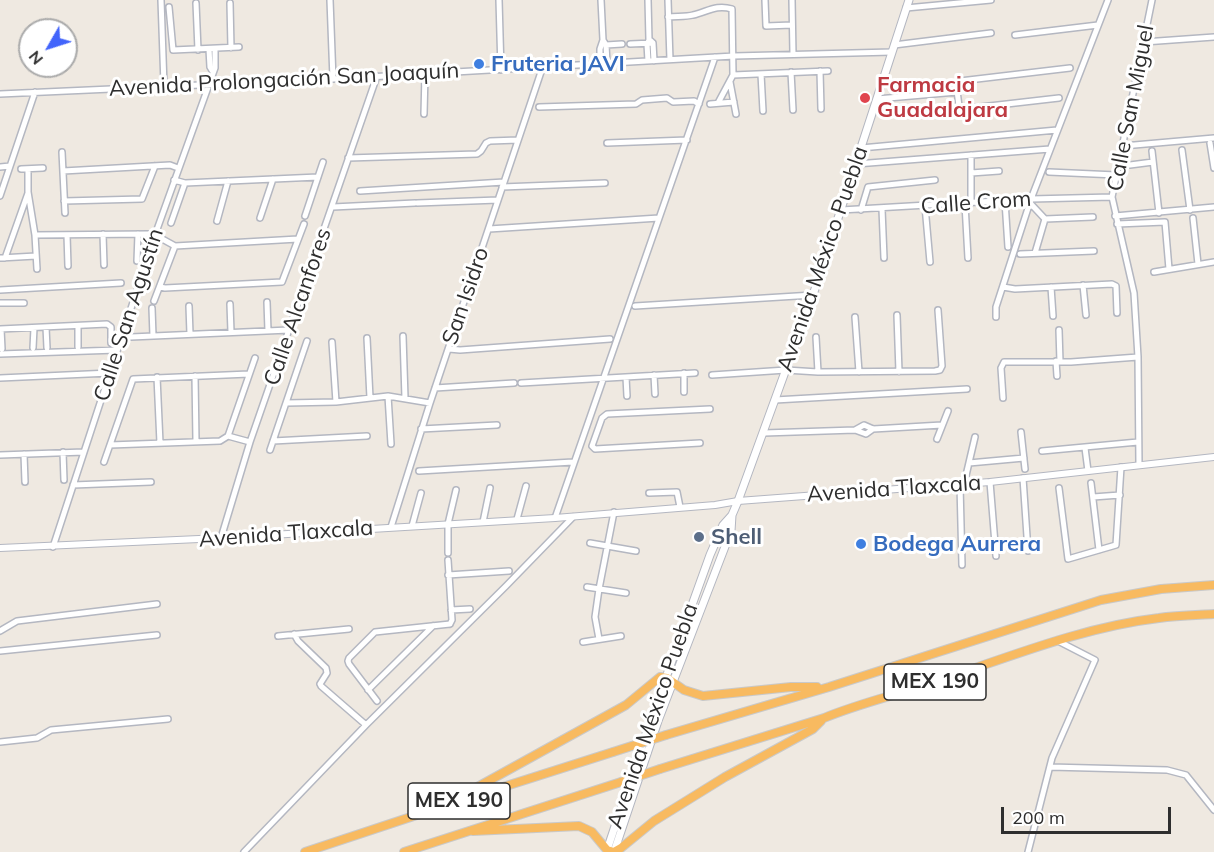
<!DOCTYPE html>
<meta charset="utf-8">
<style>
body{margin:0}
#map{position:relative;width:1214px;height:852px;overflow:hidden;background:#efe9e1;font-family:Mulish,sans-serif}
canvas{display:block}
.north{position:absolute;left:18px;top:18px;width:60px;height:60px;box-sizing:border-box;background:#fff;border:2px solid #ababab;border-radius:50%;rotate:231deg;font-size:16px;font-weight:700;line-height:24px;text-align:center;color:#2e2e2e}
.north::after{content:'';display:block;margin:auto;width:21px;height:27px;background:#4264fb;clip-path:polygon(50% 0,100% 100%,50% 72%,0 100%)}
.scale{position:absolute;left:1001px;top:807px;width:170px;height:27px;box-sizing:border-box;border:3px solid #2e2e2e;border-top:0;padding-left:8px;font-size:18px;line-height:21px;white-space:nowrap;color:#2e2e2e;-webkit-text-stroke:4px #fff;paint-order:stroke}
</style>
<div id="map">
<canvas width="1214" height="852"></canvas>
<div class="north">N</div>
<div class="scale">200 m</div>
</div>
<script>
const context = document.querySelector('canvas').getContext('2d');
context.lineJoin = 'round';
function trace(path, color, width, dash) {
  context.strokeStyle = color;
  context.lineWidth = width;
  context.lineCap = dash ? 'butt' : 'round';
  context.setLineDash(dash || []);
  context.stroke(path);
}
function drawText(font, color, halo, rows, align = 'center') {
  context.font = font + ' Mulish,sans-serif';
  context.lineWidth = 6;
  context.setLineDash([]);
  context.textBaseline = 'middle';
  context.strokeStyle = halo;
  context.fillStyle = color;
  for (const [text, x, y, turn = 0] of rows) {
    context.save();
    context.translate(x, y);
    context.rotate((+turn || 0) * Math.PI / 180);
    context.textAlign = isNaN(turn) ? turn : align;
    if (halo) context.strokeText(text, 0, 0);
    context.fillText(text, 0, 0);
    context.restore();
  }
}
const minor = new Path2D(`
 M161 0 164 85
 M330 0 333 79
 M499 0 501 70
 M601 0 603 40 606 45 607 63
 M648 0 649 40 647 44 648 61
 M668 0 670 60
 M765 0 766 26 792 25
 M792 0 793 54
 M196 3 198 50
 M230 3 231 48
 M169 7 173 50 239 47
 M906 8 991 0
 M668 17C676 16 686 17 693 15 707 12 716 4 732 9L733 75 718 103
 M1015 35 1098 25
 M651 41 653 43 654 61
 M1144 42 1214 37
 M630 44 653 43
 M606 45 622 44
 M894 45 991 33
 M209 49 210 67 213 72
 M600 64V49L603 40
 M820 71 821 109
 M791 72 793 110
 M761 74 763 111
 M733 75 828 71
 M730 82 736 114
 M0 94 333 79 734 56 892 52
 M1059 98 963 109 959 106 956 83 960 81 1070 68
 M877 99 957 92
 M710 104 734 102
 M539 107 636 104 642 100 667 98 673 102 694 101 699 104
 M424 114 425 74
 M607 143 687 140
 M1210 143 1214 168
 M1123 146 1214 138
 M861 148 1057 130
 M1182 150 1190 210
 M1152 151 1159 213
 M62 152 65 213
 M348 158 477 154 481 151 486 143 490 141 518 140
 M856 164 1050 149
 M1130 165 1153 162
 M0 167 10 166
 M21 169 43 168
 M28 169V192L35 235 37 269
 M63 171 170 165 178 168
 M1049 172 1116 175
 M971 173 999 171
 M174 180 185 183 318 177
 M502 187 605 183
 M360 191 504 182
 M0 196 35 92
 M64 201 142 199 155 166
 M1005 201 1008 247
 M417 203 498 200
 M971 203V155
 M1030 203 1045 219 1093 217
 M965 204 968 258
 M925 206 930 262
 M333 207 415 203
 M882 209 884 258
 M841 210 1031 199 1112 197
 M861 210 868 187 935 180
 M305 216 323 162
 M1115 216 1214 207
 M260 218 273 179
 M1193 218 1198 264
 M217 221 228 181
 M171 223 185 183
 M1117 224 1165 222 1169 269
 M489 229 659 218
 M103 234 104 265
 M35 235 148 234 155 235 175 246 298 239
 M67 235 68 266
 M1035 253 1045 219
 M1020 254 1094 251
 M0 258 36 256
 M5 258 28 193
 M137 261 138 234
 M1154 272 1214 262
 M1083 285 1086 315
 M160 287 165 288 282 282 304 224
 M1003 287 1015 289 1112 284 1116 286 1117 313
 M1051 287 1053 316
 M0 290 121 283
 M154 301 175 246
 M267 302 268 331
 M0 303H24
 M230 304 231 332
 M189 306 190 334
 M635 306 813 295
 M152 308 153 336
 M897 315 899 372
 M855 317 859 372
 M996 317V307L1031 199 1108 0
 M78 326V347
 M46 327 47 348
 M0 329 107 324 111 327V343
 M1 329 2 349
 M1059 330 1060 362
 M403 336 405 398
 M131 337 289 330
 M816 337 818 372
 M367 338 370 398
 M332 342 336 402
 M33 348 34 328
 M449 349 460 350 610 339
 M0 354 117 350
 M1056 361 1057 376
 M684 373V392
 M654 375 655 394
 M712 375 786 370 818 372 935 371 940 370 942 366 938 310
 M195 376 196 441
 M157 377 160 443
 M626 377 627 396
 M0 378 110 373
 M521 383 695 373
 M435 388 514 383
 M388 396 391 444
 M1003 398 1001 368 1004 362H1071L1138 357
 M775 400 967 389
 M286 403 336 402 388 396 430 403
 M421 429 497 425
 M855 430 864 425 873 429 942 425
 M1021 432 1025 469
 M764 433 855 430 866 434 873 429
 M228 436 255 358
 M937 439 948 411
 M273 441 367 436
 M700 443 595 449 592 446 602 418 607 414 710 409
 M110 445 220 441 228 436 250 442
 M1085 448 1088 471
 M270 450 307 341
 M1042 451 1138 442
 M63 452 64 480
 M24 454 25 482
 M0 455 84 452
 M104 462 133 379 249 374
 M969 463 1024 458
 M1139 465 1138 357 1134 293 1112 197 1152 0
 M419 471 573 462
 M1023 478 1028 551
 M990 482 996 556
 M1091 483 1099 550
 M964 484 975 437
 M73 485 151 482
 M960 485 962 565
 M1059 488 1068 559 1116 545 1121 467
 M649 493 677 492 680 507
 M1093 497 1120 495
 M555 518 715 57
 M517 519 526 486
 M483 522 490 488
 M412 526 421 493
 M391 527 430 403 543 66
 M221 538 250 442 377 76
 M590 543 636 551
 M53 547 155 235 215 68V49
 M448 553V524L456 490
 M448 560 452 620 450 624
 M448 575 509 571
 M587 587 626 593
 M451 610 470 609
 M0 631 17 621 157 604
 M294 634 298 641 326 668 327 673 320 684 321 686 366 725
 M278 636 349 629
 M599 639 595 617 599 589 614 512
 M583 642 621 636
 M0 651 157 635
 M368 690 433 626
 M377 701 349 664 348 661 349 658 375 632 450 624
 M0 742 37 738 51 730 168 719
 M1050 767 1167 770 1186 775 1214 810
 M244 852 366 725 506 586 573 517
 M1028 852 1052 758 1095 660 1058 641`);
const tertiary = new Path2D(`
 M0 548 221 538 555 518 715 505 738 501 990 482 1214 457`);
const secondary = new Path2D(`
 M607 850 651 719 710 555 723 525 732 515 738 501 813 295 909 0
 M614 852 658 721 731 531 732 515`);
const trunk = new Path2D(`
 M666 735 829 687 1101 600 1161 589 1214 585
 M660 769 824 718C860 703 897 695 934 682 1007 658 1082 627 1159 618 1177 615 1196 615 1214 614
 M459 801 613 752
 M443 806 626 705 660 677 667 678 684 690 703 696 791 687H817
 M473 831 579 826 592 832 607 850 614 852 621 848 654 821 725 777 813 729 821 721
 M305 852 447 805
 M404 852 621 782`);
trace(minor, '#b4b7c1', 8);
trace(tertiary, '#b4b7c1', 8);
trace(secondary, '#b4b7c1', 9);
trace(trunk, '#c9c9c9', 10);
trace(minor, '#fff', 5);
trace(tertiary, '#fff', 6);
trace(secondary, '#fff', 7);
trace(trunk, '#f8ba60', 8);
const trunkBridge = new Path2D(`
 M613 752 666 735
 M621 782 660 769`);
trace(trunkBridge, '#c9c9c9', 10, []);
trace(trunkBridge, '#f8ba60', 8);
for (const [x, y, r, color] of [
 [479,64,6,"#3f7fe0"],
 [865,98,6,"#e0444e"],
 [699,537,6,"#5c6f8a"],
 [861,544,6,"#3f7fe0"]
]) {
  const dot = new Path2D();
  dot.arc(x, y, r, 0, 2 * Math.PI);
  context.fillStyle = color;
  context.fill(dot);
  trace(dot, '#fff', 2);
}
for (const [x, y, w] of [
 [935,682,102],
 [459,801,102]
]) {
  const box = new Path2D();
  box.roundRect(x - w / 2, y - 18, w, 36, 4.5);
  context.fillStyle = '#fff';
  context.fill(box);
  trace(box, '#2e2e2e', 1.5);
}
drawText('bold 21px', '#2e2e2e', null, [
 ["MEX 190",935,682],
 ["MEX 190",459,801]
]);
drawText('bold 22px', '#366cbe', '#fff', [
 ["Fruteria JAVI",491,64],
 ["Bodega Aurrera",873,544]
], 'left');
drawText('22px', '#2e2e2e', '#fff', [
 ["Avenida Prolongación San Joaquín",284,80,-3],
 ["Calle San Miguel",1131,108,-79],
 ["Calle Crom",976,203,-4],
 ["Avenida México Puebla",823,259,-71],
 ["San Isidro",466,296,-71],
 ["Calle Alcanfores",298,307,-71],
 ["Calle San Agustín",129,315,-72],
 ["Avenida Tlaxcala",894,489,-4],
 ["Avenida Tlaxcala",286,534,-4],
 ["Avenida México Puebla",653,716,-71]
]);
drawText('bold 22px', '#be3a42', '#fff', [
 ["Farmacia",877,85],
 ["Guadalajara",877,110]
], 'left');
drawText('bold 22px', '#4e5e75', '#fff', [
 ["Shell",711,537]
], 'left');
</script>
